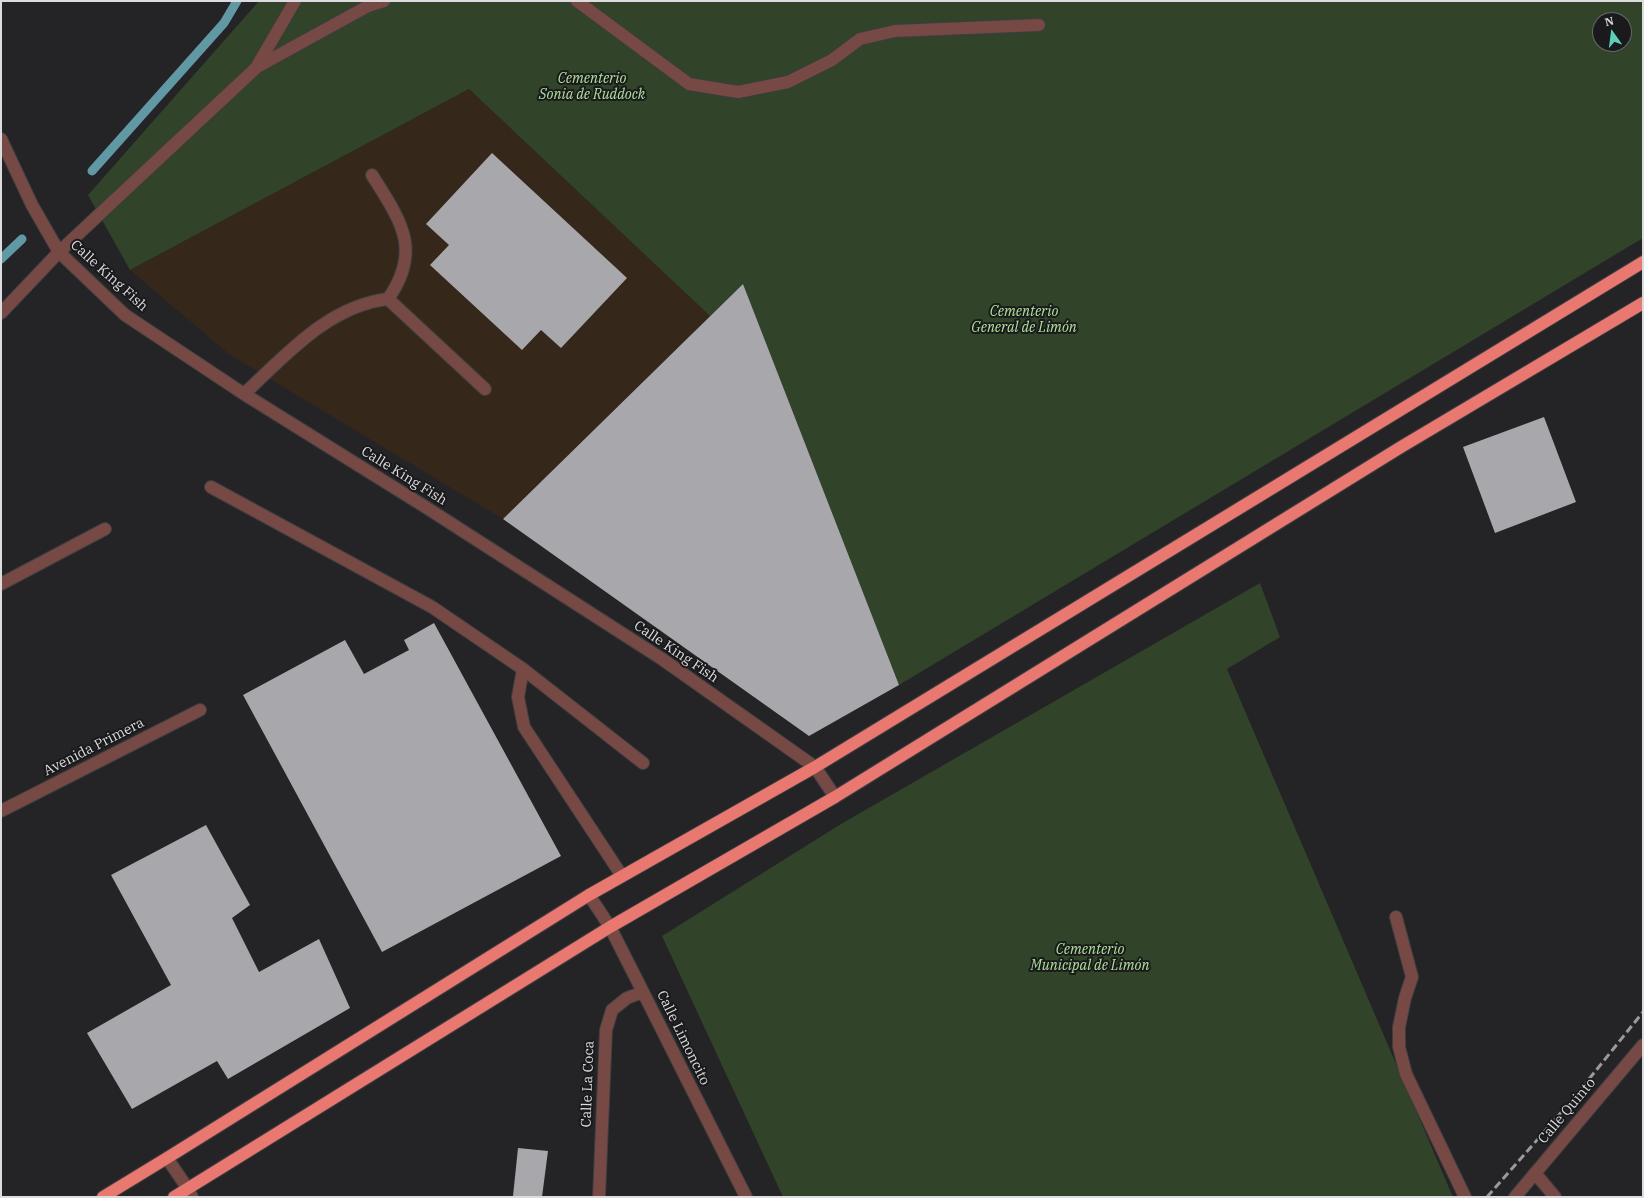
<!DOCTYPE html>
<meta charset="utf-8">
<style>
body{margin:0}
#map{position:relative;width:1644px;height:1198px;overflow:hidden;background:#242326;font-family:"IBM Plex Serif",serif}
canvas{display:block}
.frame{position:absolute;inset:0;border:2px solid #dcdcde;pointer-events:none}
.north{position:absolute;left:1592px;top:12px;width:40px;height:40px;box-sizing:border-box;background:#1a1a1d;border:1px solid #68686a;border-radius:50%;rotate:346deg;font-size:11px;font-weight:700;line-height:16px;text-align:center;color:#dcdcde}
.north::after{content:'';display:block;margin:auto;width:14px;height:18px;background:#5eceb8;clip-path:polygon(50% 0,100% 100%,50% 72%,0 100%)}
</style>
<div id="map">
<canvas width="1644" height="1198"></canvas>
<div class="frame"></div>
<div class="north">N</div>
</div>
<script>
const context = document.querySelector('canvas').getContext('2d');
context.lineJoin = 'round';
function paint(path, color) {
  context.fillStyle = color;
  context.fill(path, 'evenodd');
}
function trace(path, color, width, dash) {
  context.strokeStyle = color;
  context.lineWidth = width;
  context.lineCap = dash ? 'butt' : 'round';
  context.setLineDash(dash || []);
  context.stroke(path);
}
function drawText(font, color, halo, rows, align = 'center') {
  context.font = font + ' "IBM Plex Serif",serif';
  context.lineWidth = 4;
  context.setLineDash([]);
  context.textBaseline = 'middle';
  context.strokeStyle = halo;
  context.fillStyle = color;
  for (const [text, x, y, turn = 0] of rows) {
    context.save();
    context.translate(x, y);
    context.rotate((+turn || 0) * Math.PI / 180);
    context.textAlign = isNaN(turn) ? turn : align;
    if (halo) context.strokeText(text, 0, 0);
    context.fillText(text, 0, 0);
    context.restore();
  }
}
paint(new Path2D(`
 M469 89 710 316 503 519 230 355 130 270Z`), '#35281b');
paint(new Path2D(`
 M259 1H1643V238L899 685 743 284 710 316 469 89 130 270 88 195ZM1600 20H1624V44H1600Z
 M1260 583 1280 637 1227 669 1453 1197H783L662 936 841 824Z`), '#314329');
trace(new Path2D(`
 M92 171 224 23 237 1
 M1 259 22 239`), '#6098a4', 9);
paint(new Path2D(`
 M492 153 627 278 561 348 541 330 522 350 430 265 449 245 426 224Z
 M743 284 899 685 809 736 503 519Z
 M1544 417 1576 502 1495 533 1463 447Z
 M434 623 561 856 382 952 243 695 345 640 364 674 409 650 404 640Z
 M206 825 250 905 232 918 259 972 319 939 350 1008 228 1079 217 1061 132 1109 87 1033 171 985 111 875Z
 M518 1148 548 1151 542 1197 513 1196Z`), '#a8a7ab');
const minor = new Path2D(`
 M577 1 689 84 738 92 788 82 832 60 860 39 895 31 1039 25
 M257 66 295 1
 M1 139 32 205 59 252 125 315 244 394 427 508 662 659 815 767 835 797
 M388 299 485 389
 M1 313 59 252 257 67 368 6 384 1
 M244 394C286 355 328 306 388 299 423 249 400 220 372 175
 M211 487 432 607 523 669 643 763
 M1 584 105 529
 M523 669 518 697 524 727 622 876
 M1 811 200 710
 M589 895 610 927 643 992 746 1197
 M1396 917 1412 977 1405 998 1399 1027V1047L1406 1074 1465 1197
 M167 1158 188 1189 192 1197
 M1535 1173 1555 1197
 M599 1197 606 1030 612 1010 627 998 643 992
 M1515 1197 1643 1045`);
const highway = new Path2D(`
 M103 1197 167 1158 589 895 815 767 1643 262
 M174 1197 610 927 835 797 1401 447 1643 303`);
trace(minor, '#3e3d40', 14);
trace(highway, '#3e3d40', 14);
trace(minor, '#764945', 12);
trace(highway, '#e87870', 12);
trace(new Path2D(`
 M1487 1197 1573 1099 1643 1012`), '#9a999c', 3, [8, 4]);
drawText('italic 14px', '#afe29a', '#1a1a1d', [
 ["Cementerio",592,79],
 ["Sonia de Ruddock",592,95],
 ["Cementerio",1024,312],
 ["General de Limón",1024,328],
 ["Cementerio",1090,950],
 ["Municipal de Limón",1090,966]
]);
drawText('14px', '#dcdcde', '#1a1a1d', [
 ["Calle King Fish",109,276,42],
 ["Calle King Fish",404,476,32],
 ["Calle King Fish",676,652,34],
 ["Avenida Primera",94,747,-27],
 ["Calle Limoncito",683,1038,64],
 ["Calle La Coca",588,1084,-88],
 ["Calle Quinto",1567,1111,-50]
]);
</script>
